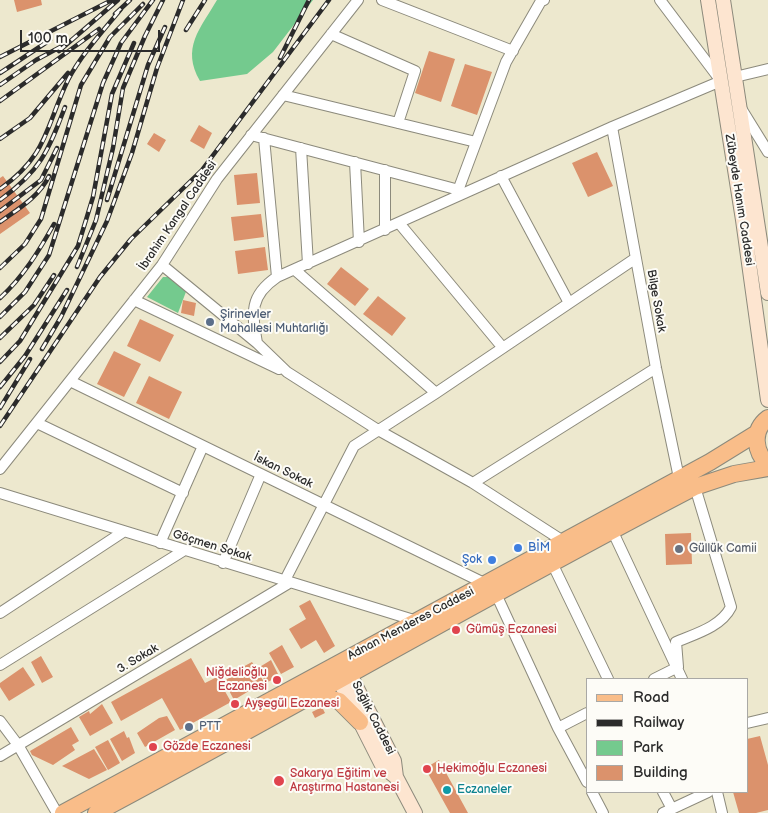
<!DOCTYPE html>
<meta charset="utf-8">
<style>
body{margin:0}
#map{position:relative;width:768px;height:813px;overflow:hidden;background:#ede8ce;font-family:"Balsamiq Sans",sans-serif}
canvas{display:block}
.legend{position:absolute;left:586px;top:678px;width:162px;height:115px;box-sizing:border-box;background:#fdfcf7;border:1px solid #a9a8a5;margin:0;padding:6px 9px;list-style:none;font-size:15px;color:#2b2b2b}
.legend li{display:flex;align-items:center;gap:10px;height:25px}
.legend b{width:25px;border:1px solid #a9a8a5}
.scale{position:absolute;left:20px;top:30px;width:140px;height:22px;box-sizing:border-box;border:2px solid #2b2b2b;border-top:0;padding-left:6px;font-size:15px;line-height:18px;white-space:nowrap;color:#2b2b2b;-webkit-text-stroke:4px #fdfcf7;paint-order:stroke}
</style>
<div id="map">
<canvas width="768" height="813"></canvas>
<ul class="legend">
<li><b style="height:6px;background:#f9bd89"></b>Road</li>
<li><b style="height:6px;background:#2b2b2b"></b>Railway</li>
<li><b style="height:14px;background:#74ca8e"></b>Park</li>
<li><b style="height:14px;background:#db926c"></b>Building</li>
</ul>
<div class="scale">100 m</div>
</div>
<script>
const context = document.querySelector('canvas').getContext('2d');
context.lineJoin = 'round';
function paint(path, color) {
  context.fillStyle = color;
  context.fill(path, 'evenodd');
}
function trace(path, color, width, dash) {
  context.strokeStyle = color;
  context.lineWidth = width;
  context.lineCap = dash ? 'butt' : 'round';
  context.setLineDash(dash || []);
  context.stroke(path);
}
function drawText(font, color, halo, rows, align = 'center') {
  context.font = font + ' "Balsamiq Sans",sans-serif';
  context.lineWidth = 4;
  context.setLineDash([]);
  context.textBaseline = 'middle';
  context.strokeStyle = halo;
  context.fillStyle = color;
  for (const [text, x, y, turn = 0] of rows) {
    context.save();
    context.translate(x, y);
    context.rotate((+turn || 0) * Math.PI / 180);
    context.textAlign = isNaN(turn) ? turn : align;
    if (halo) context.strokeText(text, 0, 0);
    context.fillText(text, 0, 0);
    context.restore();
  }
}
paint(new Path2D(`
 M217 0H313L273 52 247 74 200 81C181 48 200 29 217 0Z
 M163 277H174L187 289 178 313 147 297Z`), '#74ca8e');
paint(new Path2D(`
 M14 0H41L42 5 17 12Z
 M429 51 455 59 441 102 415 93Z
 M465 64 492 72 477 115 451 106Z
 M199 125 212 133 204 149 190 141Z
 M154 133 166 140 159 152 147 144Z
 M597 152 613 186 588 197 572 163Z
 M257 173 260 203 237 205 234 175Z
 M3 176 30 213 0 234V178Z
 M261 214 264 237 234 241 231 217Z
 M265 247 268 270 238 274 235 251Z
 M341 267 369 289 355 306 327 284Z
 M378 296 406 318 392 336 363 314Z
 M183 300 196 303 194 316 181 313Z
 M140 319 174 335 160 362 127 346Z
 M114 351 141 364 124 397 97 384Z
 M149 376 182 392 169 419 136 403Z
 M691 533 692 564 666 565 665 534Z
 M310 600 335 646 324 653 316 640 301 649 289 629 306 619 299 606Z
 M282 645 294 667 281 674 269 653Z
 M41 656 53 677 42 683 31 662Z
 M191 658 205 683 217 677 231 702 180 730 162 698 121 721 111 702Z
 M271 660 279 676 266 683 258 668Z
 M252 662 264 682 234 700 224 681 229 678 228 676 236 672 239 673V669Z
 M23 667 35 685 9 701 0 687V683Z
 M102 704 113 723 90 736 79 717 89 711 90 714Z
 M322 707 325 713 315 718 312 712Z
 M167 716 175 730 145 747 137 733 159 718Z
 M71 727 79 741 72 745 75 750 53 765 32 755 30 751Z
 M124 731 127 738 129 737 135 753 122 761 110 739Z
 M760 736 768 765V810L756 813H739L733 792H747V739Z
 M108 740 120 763 108 770 95 747Z
 M94 749 107 770 89 779 62 766Z
 M439 760 468 813H450L425 768Z`), '#db926c');
const street = new Path2D(`
 M382 0 513 51
 M331 34 415 71 398 123
 M735 77 768 69
 M283 95 476 142
 M742 110 768 152
 M612 127 656 368 679 478
 M251 135 459 190
 M264 138 277 277
 M301 148 308 264
 M355 162 359 242
 M501 176 569 303
 M456 196 506 62 541 1 544 0
 M399 223 503 348
 M385 230V170
 M162 265 257 343 287 372 378 430 473 483 563 541
 M295 270 436 393
 M134 300 279 369
 M257 343C252 313 249 296 277 277L612 127 721 81 660 0
 M70 381 486 584
 M37 423 183 493
 M0 469 162 265 217 179 358 0
 M473 483 656 368
 M0 493 417 621
 M612 530 682 679
 M160 543 203 446
 M223 563 261 474
 M552 563 608 679
 M284 582 354 446 436 393 636 258
 M496 594 558 728 587 782
 M0 613 123 532
 M0 665 183 551
 M678 667 676 642C695 634 721 627 731 607L695 487
 M654 679 678 667
 M0 721 18 745 57 813
 M747 723 768 718
 M558 728 587 713
 M0 756 289 583
 M592 792 603 813
 M663 792 672 809
 M717 792 722 813
 M663 813 708 792`);
const secondary = new Path2D(`
 M708 0 743 220 768 400
 M723 0 768 293
 M345 665 394 761 396 777
 M335 672 383 767 396 777 415 813`);
const primary = new Path2D(`
 M768 418C751 431 755 452 768 465
 M314 694 339 701 360 722
 M63 813 710 462 757 433
 M96 813C297 706 493 592 695 487L734 474 768 468`);
trace(street, '#8c8a7c', 12);
trace(secondary, '#8c8a7c', 16);
trace(primary, '#8c8a7c', 18);
trace(street, '#fff', 10);
trace(secondary, '#fde5d0', 14);
trace(primary, '#f9bd89', 16);
const rail = new Path2D(`
 M115 14 130 0
 M186 30 205 0
 M59 51 118 0
 M0 57 112 0
 M280 58 309 0
 M0 73 50 40
 M0 85 36 60 64 45
 M0 101 99 29
 M0 139 30 118 68 73
 M0 189C48 155 45 128 68 80 81 55 103 31 121 9
 M0 200C40 171 48 152 65 107
 M107 200 148 65 165 27
 M0 211 41 180 57 148
 M0 222C18 209 39 197 49 176
 M77 267 96 220 113 148 123 88 145 36 163 0
 M0 268 25 244 41 219 81 85 110 37 143 4
 M0 298C23 277 39 251 54 224
 M0 317 25 292 49 255 103 83 121 43 153 0
 M0 338 34 305 54 275
 M42 349 61 317 107 221 132 153 157 68 183 0
 M0 362 20 341 78 246 93 197 112 94 134 43
 M0 387 25 356 67 290
 M0 408 30 359
 M0 426 100 277 131 239 202 170 329 0`);
trace(rail, '#2b2b2b', 4.5);
trace(rail, '#fdfcf7', 2.5, [8]);
for (const [x, y, r, color] of [
 [210,322,5,"#5c6f8a"],
 [518,548,5,"#3f7fe0"],
 [679,549,5,"#6b7280"],
 [492,560,5,"#3f7fe0"],
 [456,630,5,"#e0444e"],
 [277,680,5,"#e0444e"],
 [235,704,5,"#e0444e"],
 [189,727,5,"#5c6f8a"],
 [153,747,5,"#e0444e"],
 [427,769,5,"#e0444e"],
 [279,781,6,"#e0444e"],
 [447,790,5,"#0f9aa8"]
]) {
  const dot = new Path2D();
  dot.arc(x, y, r, 0, 2 * Math.PI);
  context.fillStyle = color;
  context.fill(dot);
  trace(dot, '#fdfcf7', 2);
}
drawText('12px', '#2b2b2b', '#fdfcf7', [
 ["Zübeyde Hanım Caddesi",739,200,81],
 ["İbrahim Kangal Caddesi",178,216,-56],
 ["Bilge Sokak",656,301,80],
 ["İskan Sokak",283,471,26],
 ["Göçmen Sokak",212,546,17],
 ["Adnan Menderes Caddesi",411,624,-28],
 ["3. Sokak",138,659,-31],
 ["Sağlık Caddesi",373,718,63]
]);
drawText('12px', '#4e5e75', '#fdfcf7', [
 ["Şirinevler",220,315],
 ["Mahallesi Muhtarlığı",220,329],
 ["PTT",199,727]
], 'left');
drawText('12px', '#366cbe', '#fdfcf7', [
 ["BİM",528,548],
 ["Şok",482,560,"right"]
], 'left');
drawText('12px', '#5b616d', '#fdfcf7', [
 ["Güllük Camii",689,549]
], 'left');
drawText('12px', '#be3a42', '#fdfcf7', [
 ["Gümüş Eczanesi",466,630],
 ["Niğdelioğlu",267,673,"right"],
 ["Eczanesi",267,687,"right"],
 ["Ayşegül Eczanesi",245,704],
 ["Gözde Eczanesi",163,747],
 ["Hekimoğlu Eczanesi",437,769],
 ["Sakarya Eğitim ve",290,774],
 ["Araştırma Hastanesi",290,788]
], 'left');
drawText('12px', '#0d838f', '#fdfcf7', [
 ["Eczaneler",457,790]
], 'left');
</script>
